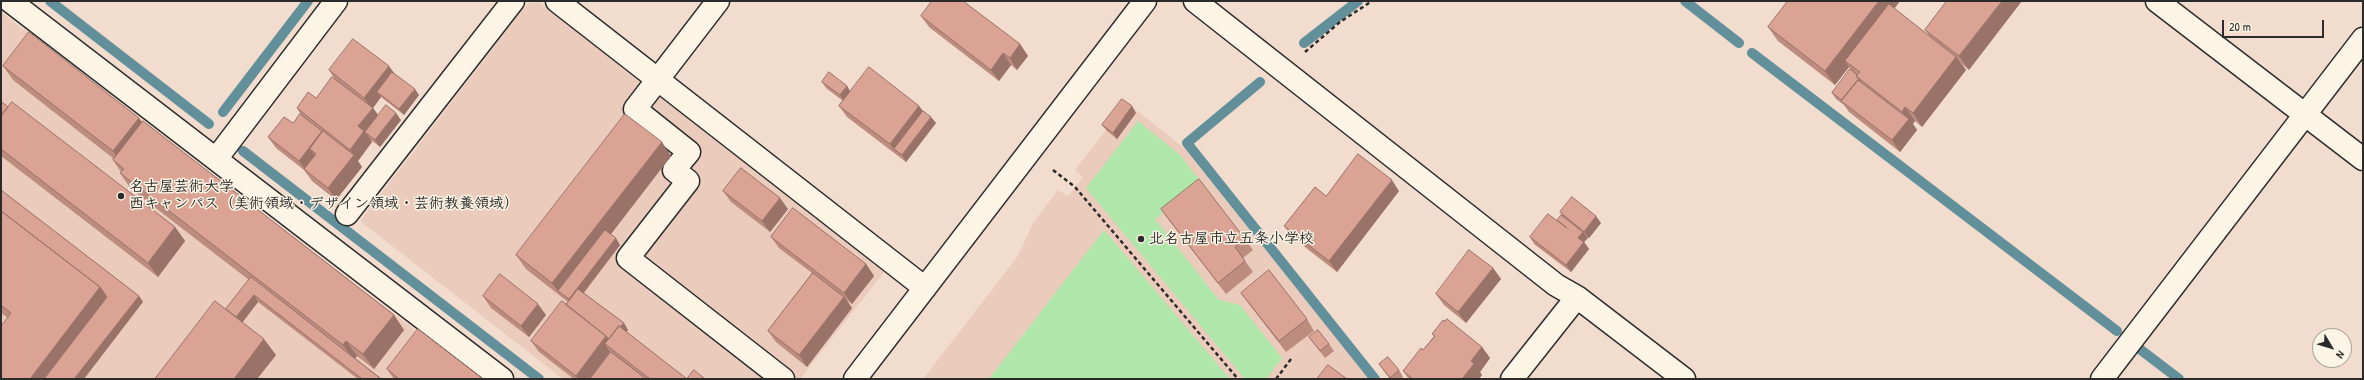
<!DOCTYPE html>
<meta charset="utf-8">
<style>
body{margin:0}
#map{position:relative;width:2364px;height:380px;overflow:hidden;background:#f2dccd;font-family:"Patrick Hand",sans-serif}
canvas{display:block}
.frame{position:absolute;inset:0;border:2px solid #2b2b2b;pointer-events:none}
.north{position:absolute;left:2312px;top:328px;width:40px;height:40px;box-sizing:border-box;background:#fcf5e5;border:1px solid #a8a49b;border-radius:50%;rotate:128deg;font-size:11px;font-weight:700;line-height:16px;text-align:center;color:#2b2b2b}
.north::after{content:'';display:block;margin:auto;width:14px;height:18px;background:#2b2b2b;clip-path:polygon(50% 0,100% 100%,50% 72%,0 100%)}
.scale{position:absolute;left:2222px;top:20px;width:102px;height:18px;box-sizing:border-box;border:2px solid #2b2b2b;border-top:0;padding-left:5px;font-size:12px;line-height:14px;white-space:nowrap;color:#2b2b2b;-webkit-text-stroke:3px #fcf5e5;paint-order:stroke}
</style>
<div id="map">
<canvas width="2364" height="380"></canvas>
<div class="frame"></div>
<div class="north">N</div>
<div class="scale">20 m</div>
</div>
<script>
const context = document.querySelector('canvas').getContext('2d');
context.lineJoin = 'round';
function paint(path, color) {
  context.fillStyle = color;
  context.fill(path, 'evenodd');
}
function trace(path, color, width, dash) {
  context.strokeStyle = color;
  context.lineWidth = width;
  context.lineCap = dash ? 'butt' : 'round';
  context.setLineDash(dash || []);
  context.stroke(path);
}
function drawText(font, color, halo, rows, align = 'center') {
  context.font = font + ' "Patrick Hand","Klee One",sans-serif';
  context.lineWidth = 3;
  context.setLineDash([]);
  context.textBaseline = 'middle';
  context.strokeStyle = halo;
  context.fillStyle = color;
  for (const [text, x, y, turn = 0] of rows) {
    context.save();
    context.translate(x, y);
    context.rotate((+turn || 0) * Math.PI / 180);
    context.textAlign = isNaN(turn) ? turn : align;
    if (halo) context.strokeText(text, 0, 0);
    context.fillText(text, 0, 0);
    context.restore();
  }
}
paint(new Path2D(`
 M539 2 884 272 800 379H563L360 221 527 4Z
 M1 12 479 379H1Z
 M1127 103 1184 148 1369 379H923L1018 256 1033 223 1058 190 1068 196 1083 178 1075 170Z`), '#ebcbbc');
paint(new Path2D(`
 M1138 121 1179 154 1202 183 1155 219 1219 300 1240 305 1282 358 1266 379H1245L1086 188Z
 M1104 230 1230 379H989Z`), '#afe6a9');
trace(new Path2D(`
 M50 1 209 124
 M1685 1 1739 43
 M1304 43 1358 1
 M1752 53 2117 331
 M1260 82 1187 143 1375 379
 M223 112 308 1
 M243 151 539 379
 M2141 350 2179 379`), '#618f9a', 10);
const minor = new Path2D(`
 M10 1 502 379
 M557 1 925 288
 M718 1 635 109 689 152 674 170 688 181 628 258 783 379
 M1195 1 1556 285 1577 297 1684 379
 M2157 1 2363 159
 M216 159 336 1
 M347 214 513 1
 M855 379 1145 1
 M1512 379 1577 297
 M2102 379 2363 39`);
trace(minor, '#2b2b2b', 25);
trace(new Path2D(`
 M1305 52 1340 22 1372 1
 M1053 170 1075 187 1238 379
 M1276 379 1291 359`), '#2b2b2b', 2.5, [4, 3]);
trace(minor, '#fcf5e5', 22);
paint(new Path2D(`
 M1788 1H1900L1894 9 1929 35 1925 30 1947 1 1969 70 1962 64 1966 70 1922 127 1915 121 1913 124 1917 130 1900 152 1849 112 1844 105 1836 99 1832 93 1851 70 1849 67 1835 85 1778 41 1768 27Z
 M921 16 1020 44 1028 56 1017 70 1011 65 999 81 929 27Z
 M3 66 142 122 394 315 404 330 374 369 357 356 355 358 382 379H358L258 302 242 322 276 355 257 379H155L226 309 249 280 131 189 120 173 121 172 113 160 114 159 13 80Z
 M329 70 393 72 419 95 404 115 381 97 373 108 378 115 401 120 380 147 371 140 372 142 358 161 357 160 362 167 336 200 312 181 304 170 276 148 268 137 293 123 301 115 297 108 316 98 334 78Z
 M822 82 847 86 850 91 919 106 923 111 936 123 906 162 847 117 839 106 843 101 826 88Z
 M1 105 175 227 185 241 158 277 1 156Z
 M1136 113 1117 139 1107 131 1102 125Z
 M671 156 611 234 620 245 584 293 624 323 628 330 626 332 687 379H590L611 353 610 352 590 379H574L539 352 531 341 568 302 526 269 516 255Z
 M1 190 139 296 143 302 8 318 1 313Z
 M723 191 788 209 770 232 731 202Z
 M1399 191 1337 272 1292 237 1284 226 1326 196Z
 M1161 209 1245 239 1253 250 1243 258 1253 272 1226 294 1169 220Z
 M1560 212 1601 223 1589 238 1586 236 1588 238 1584 242 1589 249 1571 272 1534 244 1530 237 1558 221 1562 216Z
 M771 237 866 264 874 276 852 304 847 300 852 308 807 367 776 342 768 331 812 273 779 248Z
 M1493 268 1501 279 1466 323 1444 305 1436 294Z
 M1241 293 1307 319 1314 331 1286 352 1249 304Z
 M483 296 546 315 529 337 491 308Z
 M1432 334 1482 347 1490 358 1480 372 1482 375 1479 379H1409L1403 371 1423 350 1434 336Z
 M1309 337 1329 344 1334 351 1325 358Z
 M1379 364 1399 370 1403 377 1401 379H1390Z
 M387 369 483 379H394Z`), '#bc8c7f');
paint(new Path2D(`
 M1879 1H1900L1850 65 1845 61 1849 67 1835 85 1825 71Z
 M2002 1H2022L1969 70 1959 56Z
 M1020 44 1028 56 1017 70 1010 58Z
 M1003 53 1011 65 999 81 991 70Z
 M1956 57 1966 70 1922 127 1913 113Z
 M389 66 397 77 377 92 381 97 373 108 381 119 366 133 372 142 358 161 350 150 358 126 372 109 364 98Z
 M847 86 851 93 845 102 840 95Z
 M415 89 419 95 404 115 399 109Z
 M919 106 927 117 894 149 898 155 890 144Z
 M1132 106 1136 113 1117 139 1113 133Z
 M1905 107 1915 121 1913 124 1917 130 1900 152 1892 140 1908 120 1902 112Z
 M396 113 401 120 380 147 375 140Z
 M931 117 936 123 906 162 902 155Z
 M139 118 149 132 122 165 113 151Z
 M322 131 330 142 310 149 317 159 307 172 299 161Z
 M662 142 671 156 564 295 558 291 562 297 552 283Z
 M354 155 362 167 336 200 328 188Z
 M1392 180 1399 191 1337 272 1329 261Z
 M780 198 788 209 770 232 762 221Z
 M1596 216 1601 223 1589 238 1584 232Z
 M175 227 185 241 158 277 148 263Z
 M1583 232 1588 238 1584 242 1589 249 1571 272 1566 265 1578 238Z
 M616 238 620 245 573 306 569 299Z
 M866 264 874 276 852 304 844 293Z
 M1493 268 1501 279 1466 323 1458 312Z
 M100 287 111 303 53 379H30Z
 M254 295 258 302 239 327 234 320Z
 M139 296 143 302 84 379H74Z
 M844 297 852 308 807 367 799 355Z
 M538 304 546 315 529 337 521 326Z
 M394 315 404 330 374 369 363 354Z
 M624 323 628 330 615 347 610 340Z
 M606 336 614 347 605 344 610 352 590 379H578L576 376Z
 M264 339 276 355 257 379H234Z
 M346 341 357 356 354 360 343 345Z
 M1482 347 1490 358 1480 372 1482 375 1479 379H1462L1471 361Z`), '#997268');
const building = new Path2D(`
 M932 1H963L1020 44 1010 58 1003 53 991 70 921 16Z
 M1788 1H1879L1825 71 1768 27Z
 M1947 1H2002L1959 56 1925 30Z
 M1889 4 1956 57 1913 113 1905 107 1902 112 1856 76 1860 72 1845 61Z
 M29 32 139 118 113 151 3 66Z
 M353 39 389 66 364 98 329 70Z
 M869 67 919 106 890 144 839 106Z
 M1850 69 1857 75 1856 76 1860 81 1858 80 1842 100 1832 93Z
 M392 72 415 89 399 109 377 92Z
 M829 72 847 86 840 95 822 82Z
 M332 77 373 108 358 126 364 131 350 150 297 108 308 92 316 98Z
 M1858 80 1909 119 1892 140 1841 101Z
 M1122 99 1132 106 1113 133 1102 125Z
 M12 102 175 227 148 263 1 149V116Z
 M3 103 8 107 1 116V105Z
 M386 105 396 113 375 140 366 133 365 132Z
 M923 111 931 117 902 155 894 149Z
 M300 114 322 131 299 161 268 137 284 117 293 123Z
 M625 114 662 142 552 283 516 255Z
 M143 121 394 315 363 354 346 341 343 345 120 173 124 169 113 160Z
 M323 131 354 155 328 188 304 169 316 154 310 149Z
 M1358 154 1392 180 1329 261 1284 226 1315 187 1326 196Z
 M741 168 780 198 762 221 723 191Z
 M1199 179 1245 239 1235 247 1245 261 1218 283 1161 209Z
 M1 190 139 296 74 379H44L107 297 100 287 1 211Z
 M1572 197 1596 216 1584 232 1560 212Z
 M793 208 866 264 844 293 771 237Z
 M1 211 100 287 30 379H1V326L11 313 1 305Z
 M1548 214 1567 228 1557 220 1561 215 1583 232 1578 238 1584 242 1566 265 1530 237Z
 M605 230 616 238 569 299 558 291Z
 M1469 250 1493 268 1458 312 1436 294Z
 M1269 270 1307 319 1279 341 1241 293Z
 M813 273 844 297 799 355 768 331Z
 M500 274 538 304 521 326 483 296Z
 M251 277 381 379H362L254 295 236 317 226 309Z
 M578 289 624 323 620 327 619 326 609 339 606 336 566 305Z
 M215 301 264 339 234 379H155Z
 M562 301 606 336 576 376 531 341Z
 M1447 319 1482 347 1471 361 1474 364 1462 379H1413L1403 371 1421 348 1423 350 1435 336 1432 334 1443 320 1445 321Z
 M619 326 687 379H650L605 344Z
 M418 329 483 379H399L387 369Z
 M1318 330 1329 344 1320 351 1309 337Z
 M611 352 646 379H590Z
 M1388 357 1399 370 1390 378 1379 364Z
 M1328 365 1347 379H1317Z
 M694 370 705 379H687Z`);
paint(building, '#dba394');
trace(building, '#997268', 1);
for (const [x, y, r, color] of [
 [121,196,4,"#2b2b2b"],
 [1141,239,4,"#2b2b2b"]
]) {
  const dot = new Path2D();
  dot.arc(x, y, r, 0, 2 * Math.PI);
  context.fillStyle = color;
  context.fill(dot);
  trace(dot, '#fcf5e5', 1.5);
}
drawText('bold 15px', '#2b2b2b', '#fcf5e5', [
 ["名古屋芸術大学",129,187],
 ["西キャンパス（美術領域・デザイン領域・芸術教養領域）",129,204],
 ["北名古屋市立五条小学校",1149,239]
], 'left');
</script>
